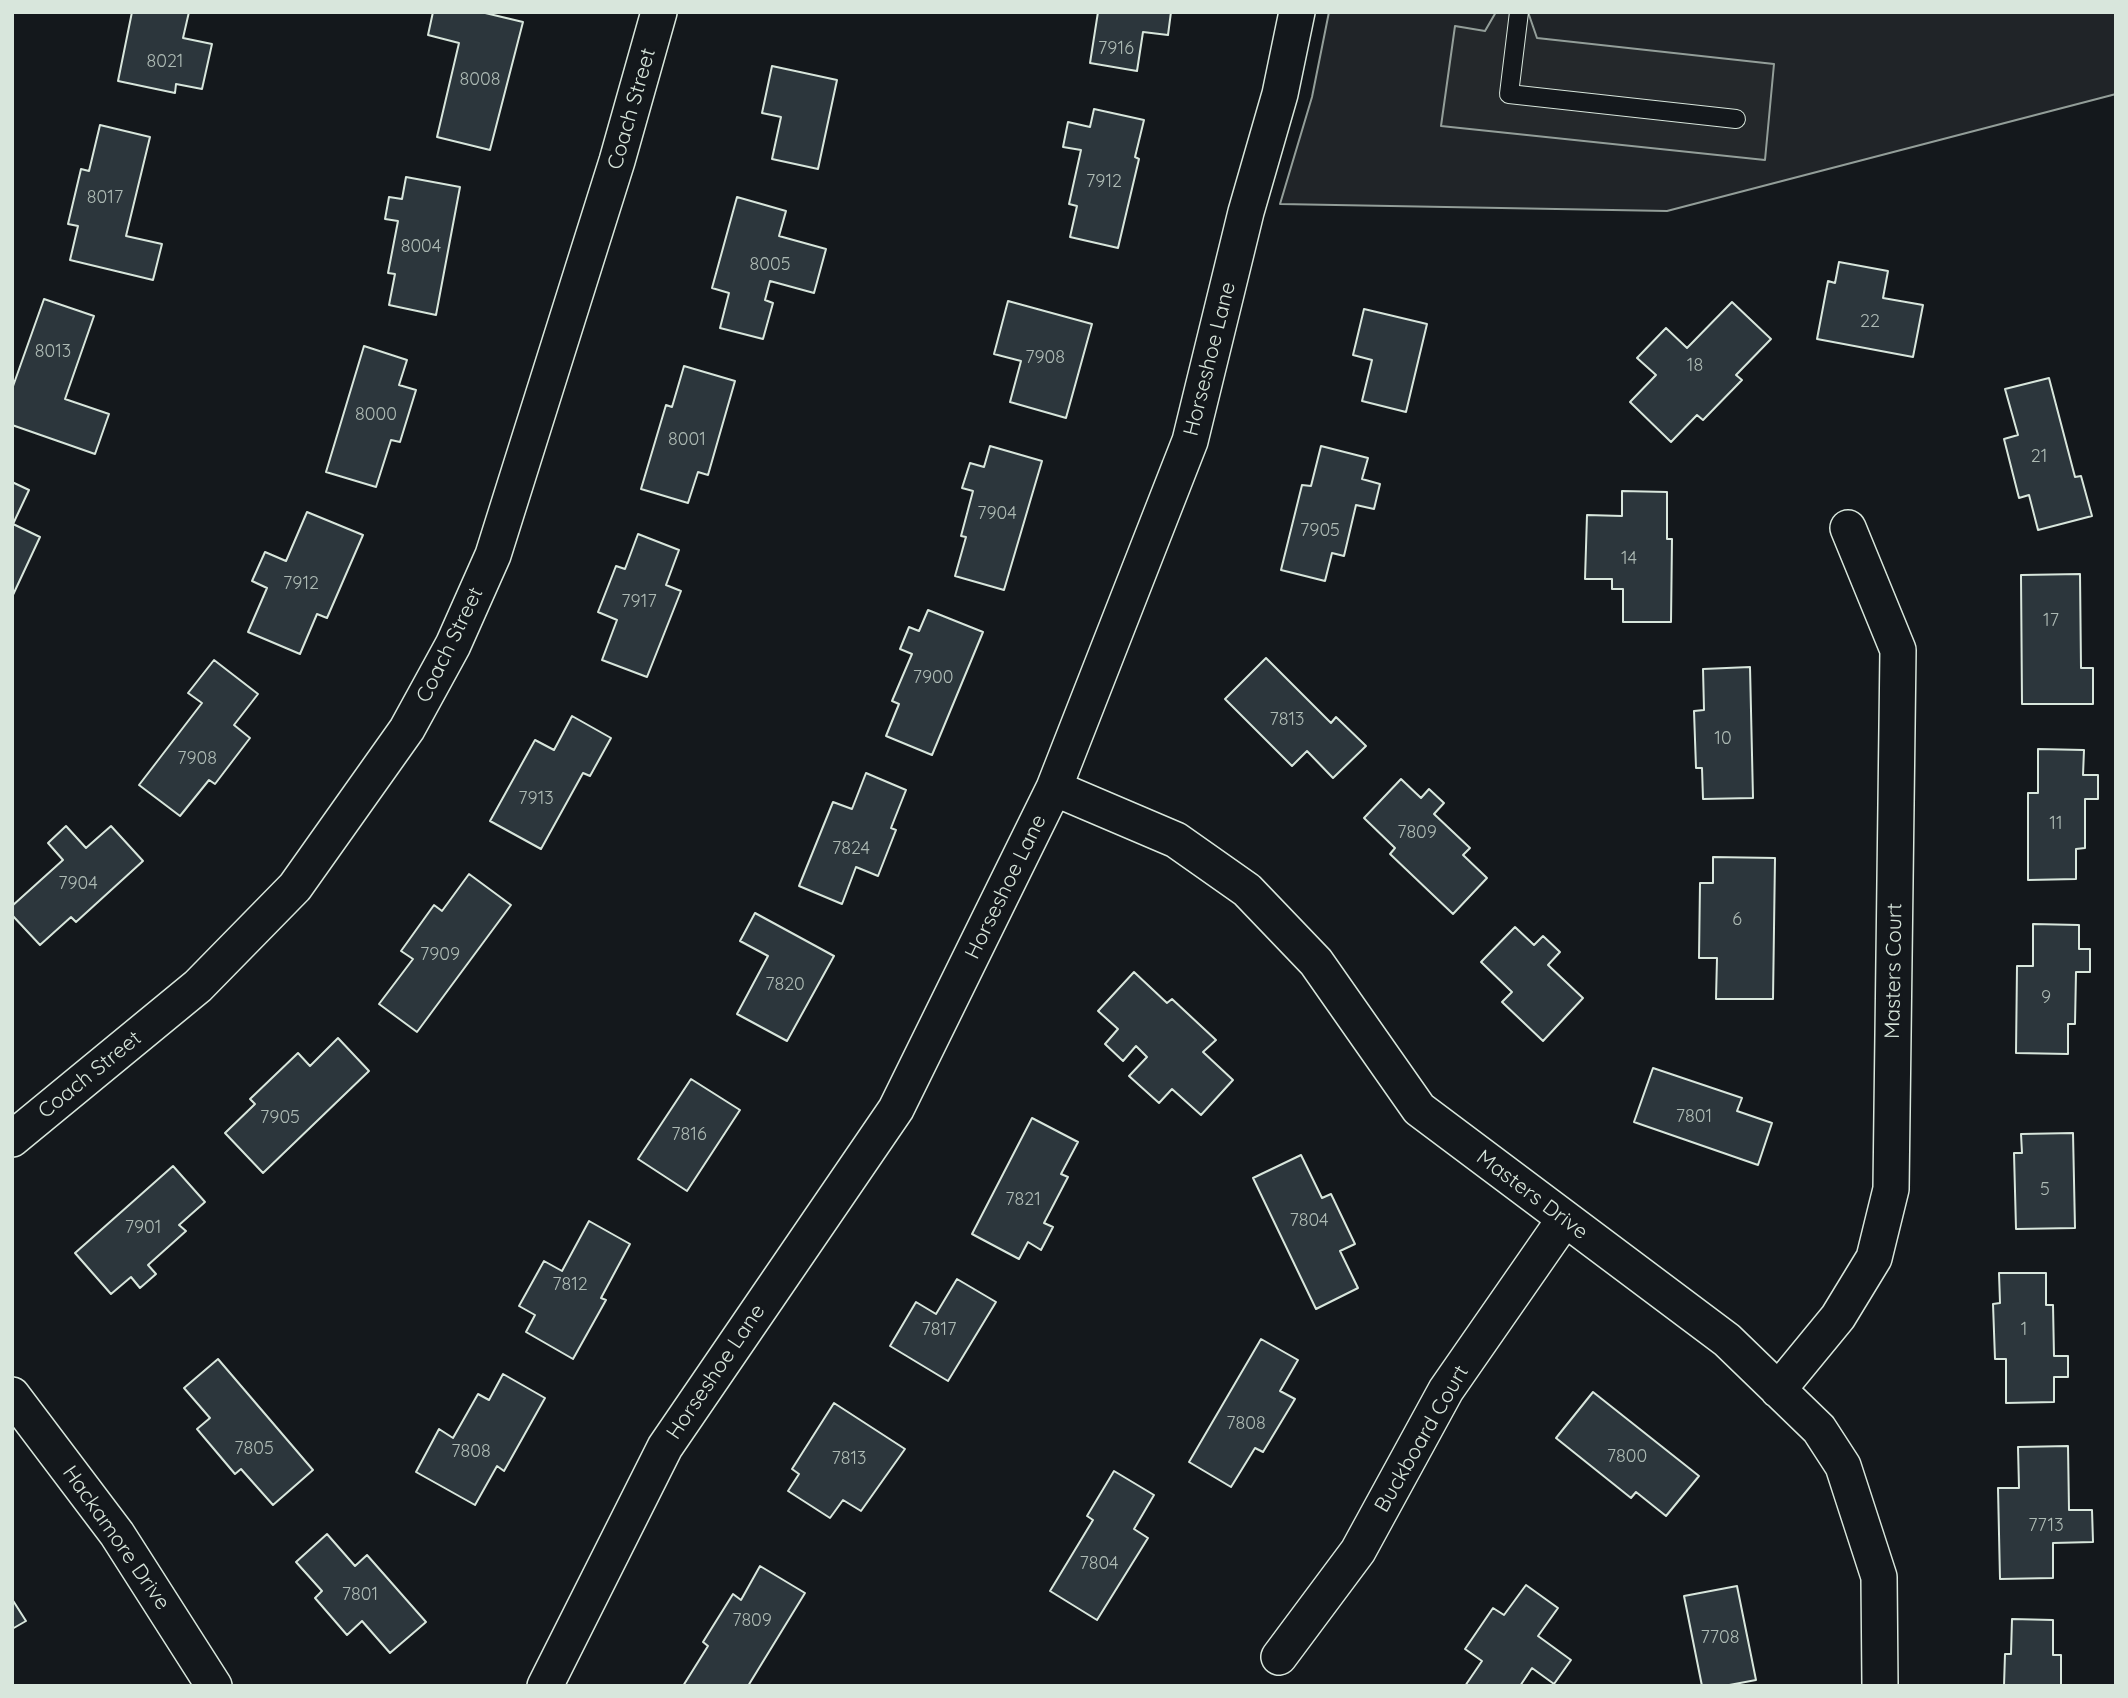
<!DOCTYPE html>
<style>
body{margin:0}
#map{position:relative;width:2128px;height:1698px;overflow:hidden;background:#14181c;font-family:Quicksand,sans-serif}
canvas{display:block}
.frame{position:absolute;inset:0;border:14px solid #d8e6dc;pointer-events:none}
</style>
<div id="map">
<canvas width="2128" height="1698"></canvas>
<div class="frame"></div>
</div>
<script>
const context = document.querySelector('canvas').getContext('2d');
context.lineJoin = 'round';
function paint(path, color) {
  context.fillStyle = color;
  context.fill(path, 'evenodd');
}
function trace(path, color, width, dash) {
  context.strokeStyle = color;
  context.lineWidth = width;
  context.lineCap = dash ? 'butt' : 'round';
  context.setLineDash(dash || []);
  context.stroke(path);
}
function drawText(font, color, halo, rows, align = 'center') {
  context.font = font + ' Quicksand,sans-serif';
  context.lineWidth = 5;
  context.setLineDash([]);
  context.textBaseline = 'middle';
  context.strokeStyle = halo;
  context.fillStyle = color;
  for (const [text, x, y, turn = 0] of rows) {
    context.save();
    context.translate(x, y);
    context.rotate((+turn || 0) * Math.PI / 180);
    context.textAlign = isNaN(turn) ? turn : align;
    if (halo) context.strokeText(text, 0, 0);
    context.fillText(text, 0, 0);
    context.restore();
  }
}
const green = new Path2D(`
 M1329 12H2116V94L1667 211 1280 204 1312 97Z`);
paint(green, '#202428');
trace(green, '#939e99', 2);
const parking = new Path2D(`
 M1496 12H1528L1537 38 1774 64 1765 160 1441 126 1455 26 1485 31Z`);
paint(parking, '#24282b');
trace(parking, '#939e99', 2);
const building = new Path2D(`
 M132 12H189L183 38 212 44 202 89 176 84 175 93 118 81Z
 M433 12H481L523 22 490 150 437 137 459 43 428 35Z
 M1098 12H1171L1168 35 1143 32 1137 71 1090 63Z
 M772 66 837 80 818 169 772 159 781 117 762 113Z
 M1094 109 1144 120 1135 157 1139 159 1118 248 1070 237 1077 206 1069 204 1081 150 1063 147 1068 122 1090 127Z
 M100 125 150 137 126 236 162 244 153 280 70 260 78 226 68 224 81 169 89 171Z
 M406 177 460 187 436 315 389 305 395 274 388 273 398 221 385 219 389 197 402 199Z
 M737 197 786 211 779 236 826 249 814 293 770 281 765 300 773 303 763 339 720 328 729 293 712 288Z
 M1839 262 1888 271 1883 298 1923 305 1913 357 1817 339 1828 281 1835 283Z
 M44 299 94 316 65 399 109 414 95 454 12 425V389Z
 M1008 301 1092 324 1066 418 1010 402 1021 361 994 354Z
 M1732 302 1771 339 1736 375 1742 380 1703 420 1697 415 1671 442 1630 402 1656 375 1637 358 1666 328 1687 348Z
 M1364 309 1427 324 1406 412 1362 401 1372 360 1353 355Z
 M364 346 407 360 399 385 416 390 400 442 391 440 376 487 326 472Z
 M684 366 735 381 708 475 698 472 688 503 641 489 666 405 672 407Z
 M2049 378 2075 477 2081 476 2092 516 2038 530 2029 495 2019 498 2004 439 2018 435 2005 389Z
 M990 446 1042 461 1004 590 955 576 966 537 961 536 973 491 962 488 970 463 984 467Z
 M1321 446 1368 458 1362 479 1380 484 1374 509 1356 505 1344 556 1332 553 1325 581 1281 570 1302 485 1311 486Z
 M12 482 29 490 13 524 40 537 12 597Z
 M1622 491 1667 492V539H1672L1671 622H1623V589H1612V579H1585L1587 515 1622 516Z
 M307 512 363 535 327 618 317 614 300 654 248 632 267 588 252 581 265 552 286 561Z
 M638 534 679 550 666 585 681 591 647 677 602 660 617 620 598 612 616 566 625 569Z
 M2080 574 2081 668H2093V704H2022L2021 575Z
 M928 610 983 632 932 755 886 736 899 704 892 701 912 654 900 649 909 627 919 631Z
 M1266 658 1331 723 1336 717 1366 746 1333 778 1307 751 1292 766 1225 699Z
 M214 660 258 694 234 725 250 738 215 784 209 780 180 816 139 785 202 703 188 693Z
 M1750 667 1753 798 1703 799 1702 768H1696L1694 711 1704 710 1703 669Z
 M572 716 611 738 590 776 583 773 541 849 490 821 535 740 554 750Z
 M2038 749 2084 750 2083 775H2098V799H2085V848L2076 849V879L2028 880V793H2038Z
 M866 773 906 790 891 828 896 830 878 876 856 867 842 904 799 886 833 802 852 809Z
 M1401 779 1421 798 1429 789 1444 803 1434 814 1470 848 1463 855 1487 878 1453 914 1390 854 1395 848 1364 818Z
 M66 826 86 848 111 826 143 861 76 922 71 917 40 945 12 915V906L63 860 48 843Z
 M1713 857 1775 858 1773 999H1716L1717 958H1699L1700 883H1713Z
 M469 874 511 905 417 1032 379 1004 413 959 401 951 434 905 442 911Z
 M755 913 834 956 787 1041 737 1014 768 956 740 941Z
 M2033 924 2079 925V949H2090V972H2076L2075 1024H2068V1054L2016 1053 2017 966H2033Z
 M1515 927 1534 945 1543 936 1560 952 1548 965 1583 998 1543 1041 1502 1002 1512 992 1481 962Z
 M1134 972 1167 1003 1172 999 1216 1040 1203 1052 1233 1080 1201 1115 1172 1089 1159 1103 1129 1076 1147 1057 1136 1046 1123 1061 1105 1044 1118 1029 1098 1011Z
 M338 1038 369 1071 263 1173 225 1133 255 1104 250 1099 298 1053 310 1066Z
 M1653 1068 1742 1098 1737 1111 1772 1123 1758 1165 1634 1122Z
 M691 1079 740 1110 687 1191 638 1159Z
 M1032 1118 1078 1142 1061 1174 1068 1177 1044 1223 1053 1227 1041 1250 1028 1242 1019 1259 972 1234Z
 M2073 1133 2075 1228 2016 1229 2014 1153H2022L2021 1134Z
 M1301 1155 1322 1198 1331 1194 1355 1244 1340 1251 1358 1288 1316 1309 1253 1178Z
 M173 1166 205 1202 179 1225 186 1231 148 1265 156 1274 140 1288 131 1277 111 1294 75 1253Z
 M589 1221 630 1244 601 1298 606 1300 573 1359 526 1332 535 1315 519 1306 544 1261 562 1271Z
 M1999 1273H2046V1305H2053L2054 1356H2068V1377H2054V1402L2006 1403V1359H1995L1993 1304 2000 1303Z
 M957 1279 996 1302 948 1381 890 1346 916 1302 936 1314Z
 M1261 1339 1298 1360 1280 1391 1295 1399 1263 1452 1255 1448 1231 1487 1189 1462Z
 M218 1359 313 1470 273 1505 241 1469 235 1474 197 1429 210 1418 184 1388Z
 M503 1374 545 1398 504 1471 497 1466 475 1505 416 1472 439 1429 453 1438 478 1394 489 1400Z
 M1593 1392 1699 1476 1666 1516 1636 1492 1631 1498 1556 1438Z
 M834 1403 905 1449 861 1511 843 1500 830 1518 788 1491 799 1474 792 1469Z
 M2068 1446 2069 1510H2092L2093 1542 2053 1543V1578L2000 1579 1998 1488H2019L2018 1447Z
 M1114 1471 1154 1495 1134 1529 1148 1538 1097 1620 1050 1591 1093 1520 1087 1516Z
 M327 1534 355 1566 367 1555 426 1622 390 1653 362 1621 347 1635 315 1598 322 1591 296 1562Z
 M760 1566 805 1593 748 1686H683L708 1646 703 1642 733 1594 741 1600Z
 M1526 1585 1558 1608 1538 1636 1571 1660 1554 1684 1532 1668 1520 1686H1465L1482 1661 1465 1649 1493 1608 1504 1615Z
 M1737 1586 1756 1680 1724 1686H1702L1684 1596Z
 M12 1599 26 1621 12 1629Z
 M2012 1619 2053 1620V1655H2061V1686H2004L2005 1654H2011Z`);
paint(building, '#2c363c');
trace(building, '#d8e6dc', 2);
const lane = new Path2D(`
 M1519 12 1509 94 1736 119`);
const street = new Path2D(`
 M1054 788 1176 840 1247 890 1316 962 1419 1109 1727 1340 1819 1429 1843 1466 1879 1577 1880 1686
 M12 1139 198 986 295 887 407 729 453 645 493 555 617 161 659 12
 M1778 1390 1838 1317 1874 1258 1891 1189 1898 650 1848 528
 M12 1395 117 1534 214 1686
 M1279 1657 1358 1551 1446 1390 1564 1220
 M545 1686 665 1447 896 1109 1054 788 1190 441 1246 212 1280 94 1297 12`);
trace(lane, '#d8e6dc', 20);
trace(street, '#d8e6dc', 38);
trace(lane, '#14181c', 18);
trace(street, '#14181c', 35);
drawText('18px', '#adbab4', null, [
 ["7916",1116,49],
 ["8021",165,62],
 ["8008",480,80],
 ["7912",1104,182],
 ["8017",105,198],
 ["8004",421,247],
 ["8005",770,265],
 ["22",1870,322],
 ["8013",53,352],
 ["7908",1045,358],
 ["18",1695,366],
 ["8000",376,415],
 ["8001",687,440],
 ["21",2039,457],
 ["7904",997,514],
 ["7905",1320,531],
 ["14",1629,559],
 ["7912",301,584],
 ["7917",639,602],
 ["17",2051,621],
 ["7900",933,678],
 ["7813",1287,720],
 ["10",1723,739],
 ["7908",197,759],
 ["7913",536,799],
 ["11",2056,824],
 ["7809",1417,833],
 ["7824",851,849],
 ["7904",78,884],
 ["6",1737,920],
 ["7909",440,955],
 ["7820",785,985],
 ["9",2046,998],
 ["7801",1694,1117],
 ["7905",280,1118],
 ["7816",689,1135],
 ["5",2045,1190],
 ["7821",1023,1200],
 ["7804",1309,1221],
 ["7901",143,1228],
 ["7812",570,1285],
 ["7817",939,1330],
 ["1",2024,1330],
 ["7808",1246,1424],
 ["7805",254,1449],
 ["7808",471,1452],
 ["7800",1627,1457],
 ["7813",849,1459],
 ["7713",2046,1526],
 ["7804",1099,1564],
 ["7801",360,1595],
 ["7809",752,1621],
 ["7708",1720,1638]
]);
drawText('21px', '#d8e6dc', '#14181c', [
 ["Coach Street",632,109,-74],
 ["Horseshoe Lane",1210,359,-76],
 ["Coach Street",450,645,-64],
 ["Horseshoe Lane",1006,887,-64],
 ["Masters Court",1894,971,-89],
 ["Coach Street",90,1075,-39],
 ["Masters Drive",1532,1195,37],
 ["Horseshoe Lane",716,1372,-56],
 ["Buckboard Court",1422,1439,-60],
 ["Hackamore Drive",116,1538,55]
]);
</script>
